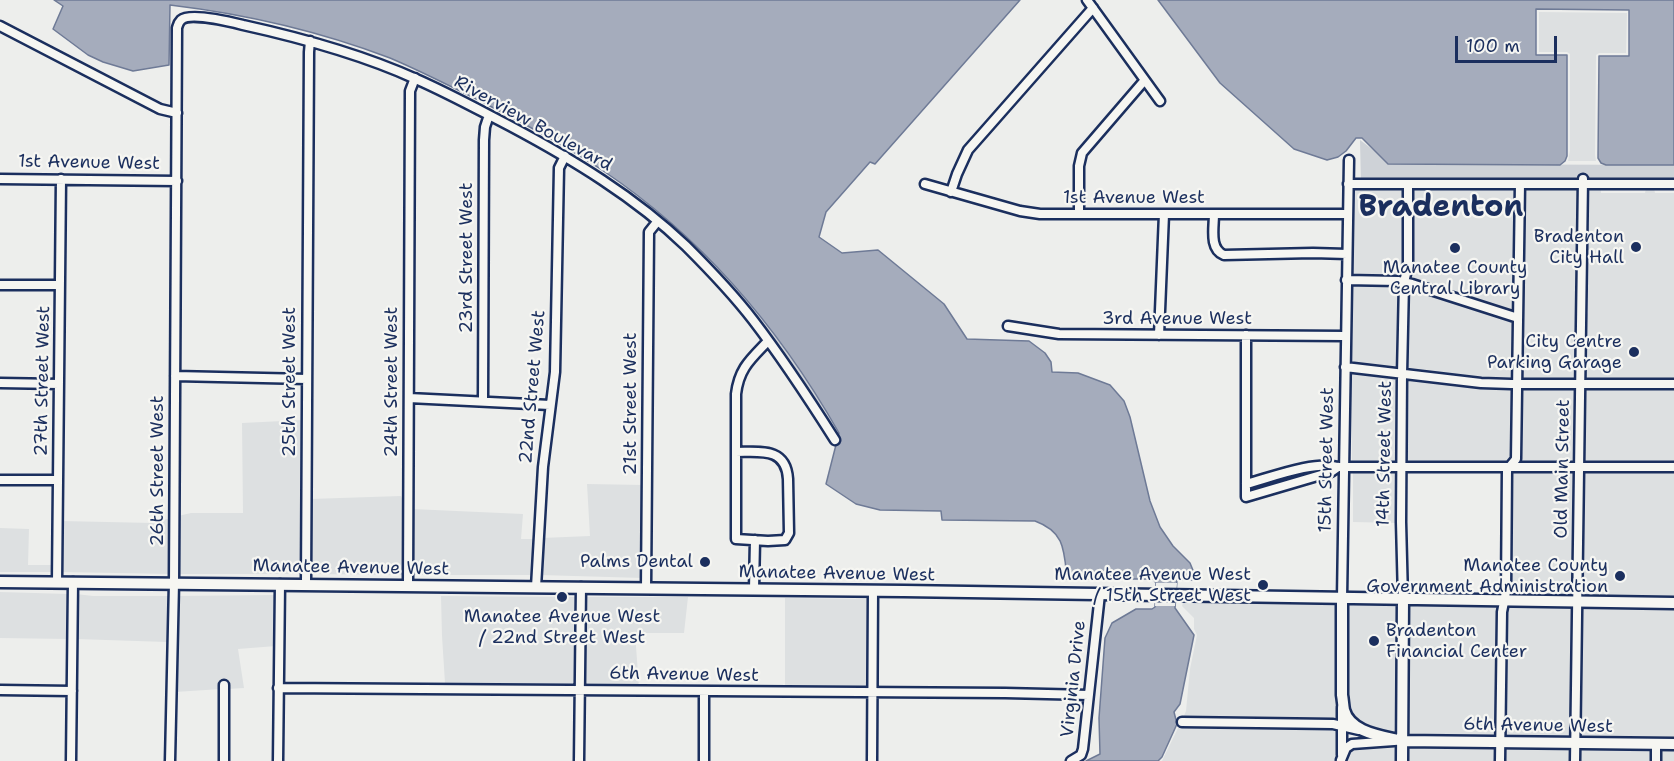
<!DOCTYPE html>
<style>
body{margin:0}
#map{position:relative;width:1674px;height:761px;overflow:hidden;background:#edeeec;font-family:"Shantell Sans",sans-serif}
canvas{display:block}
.scale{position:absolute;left:1455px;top:36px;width:102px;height:27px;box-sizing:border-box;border:3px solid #1b2f5e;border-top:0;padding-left:8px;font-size:18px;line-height:21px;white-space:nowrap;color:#1b2f5e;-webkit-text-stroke:4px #f6f6f2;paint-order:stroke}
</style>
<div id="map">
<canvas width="1674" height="761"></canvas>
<div class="scale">100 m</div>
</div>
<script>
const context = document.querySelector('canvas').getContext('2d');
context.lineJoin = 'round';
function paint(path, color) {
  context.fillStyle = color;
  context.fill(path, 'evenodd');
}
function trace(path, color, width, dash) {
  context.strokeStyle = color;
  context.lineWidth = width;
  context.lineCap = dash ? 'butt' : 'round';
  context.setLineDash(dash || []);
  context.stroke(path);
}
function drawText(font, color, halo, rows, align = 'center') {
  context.font = font + ' "Shantell Sans",sans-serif';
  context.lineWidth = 4.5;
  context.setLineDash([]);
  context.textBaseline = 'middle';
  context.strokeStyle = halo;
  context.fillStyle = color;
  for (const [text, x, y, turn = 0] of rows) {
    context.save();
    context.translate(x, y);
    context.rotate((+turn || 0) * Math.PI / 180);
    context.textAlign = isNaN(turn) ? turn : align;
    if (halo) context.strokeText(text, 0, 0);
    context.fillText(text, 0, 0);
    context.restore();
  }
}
paint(new Path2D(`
 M1539 12 1627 13 1626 53H1599L1596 55 1595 155 1596 161H1568L1570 151V54L1567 52H1539Z
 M1352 188H1405L1404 266 1402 278 1350 276Z
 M1412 188H1516L1514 313 1409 279Z
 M1523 188H1579L1577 380 1521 381Z
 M1592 188H1601V193H1645L1646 188H1654L1655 193H1674V379H1590L1586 376 1585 316 1588 313V298L1586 295V258L1588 255 1589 242 1586 239V229L1589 227V207L1586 204 1587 194 1588 190Z
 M1350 284 1401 285 1399 369 1351 364Z
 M1408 287 1514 321V381L1481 379 1406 370Z
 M1351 372 1399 377 1398 462H1352Z
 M1406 378 1481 387 1514 388 1512 458 1508 463 1405 462Z
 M1521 388H1577L1575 462H1518Z
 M1584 388H1674V463L1582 462Z
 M303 420 302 574H178V516L191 513H243L242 423Z
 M1582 469 1674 471V599L1581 597Z
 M1353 470H1398L1397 523 1353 522Z
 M1512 470H1575L1574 597 1509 596Z
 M587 484 643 485V578L540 575 542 538 590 536Z
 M401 496 405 504 404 575 309 574 310 499Z
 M412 509 523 514 521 539H535L533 575H412Z
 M171 518V574L61 572V521L153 523Z
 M0 528 29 529 28 565H54V572H0Z
 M0 592 69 594V639L0 638Z
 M76 594 93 596H170L169 665 167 642 76 639Z
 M276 595V646L238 649 244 688 228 689V682H221V689L175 692 177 596Z
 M441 596 578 597 577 687 445 683 442 636Z
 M585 597H688L684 633H635L639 687H584Z
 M785 598 869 599V689L785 688Z
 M1184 599 1339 602V722L1296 719 1183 718 1186 711 1190 669 1197 635 1194 629V618L1182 606Z
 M1346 602 1399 603V736L1382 732 1362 725 1350 715 1346 695Z
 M1406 603H1500L1496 738 1406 737Z
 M1507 604 1573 605 1572 739 1503 738 1505 613Z
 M1581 605 1674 607V740L1579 739Z
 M1179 726 1332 728 1339 730 1338 759 1337 761H1162Z
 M1399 745V761H1345L1347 754 1350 749 1359 746Z
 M1406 745 1496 746V761H1406Z
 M1503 746 1572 747 1571 761H1503Z
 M1579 747 1652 748V761H1578Z
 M1659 748H1674V761H1659Z`), '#dde0e1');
paint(new Path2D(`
 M1360 140 1392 164 1674 165V183L1361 184Z
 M670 222C687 238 704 253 720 270 768 318 806 375 839 434L838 437C805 379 767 325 721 276 705 258 686 241 668 225Z`), '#ced2d7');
const water = new Path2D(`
 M54 0H1020L875 164 870 162 826 212 819 237 842 253 878 250 944 304 967 339 1029 341 1045 353 1051 362 1052 372 1078 373 1110 385 1124 401 1130 417 1150 501 1160 527 1173 546 1190 563 1197 580H1177L1175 608 1194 635 1180 704 1174 712 1177 724 1162 757 1158 761H1086L1100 754 1099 718 1105 638 1112 623 1136 609H1152L1155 607 1156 583 1153 579H1067C1064 550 1065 532 1035 521L942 520 941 511 880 510 856 504 826 484 839 433C780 329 702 237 602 170 566 146 527 125 488 105 456 89 423 72 390 58 319 31 245 14 170 5L169 65 133 71 103 62 88 55 53 29 63 6Z
 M1158 0H1674V165H1606L1601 163 1598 158 1599 56H1629V10L1536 9V55H1567V156L1565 161 1560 165 1388 164 1362 138H1356L1346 151 1338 157 1327 160 1294 149 1220 83Z`);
paint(water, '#a5acbc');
trace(water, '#6e7a96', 1.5);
paint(new Path2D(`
 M1156 583H1177L1175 606H1155Z`), '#edeeec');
const minor = new Path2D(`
 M1087 0 1160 101
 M0 26 160 109 177 113
 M0 179 177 181
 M925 184 1020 211 1040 214H1347
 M1348 184H1674
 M951 192 957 174 968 150 1093 8
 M1079 214V166L1082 153 1144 81
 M1214 214C1214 228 1209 249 1224 255L1313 253 1347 254
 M1346 280 1398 281 1412 284 1518 318
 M0 285H60
 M1008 326 1059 334 1345 336
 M1159 335 1164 214
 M1246 335V497L1331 472 1338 467
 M1345 367 1481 383 1511 384H1674
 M175 376 307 379
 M0 383 59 384
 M409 398 550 405
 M483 401 484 140 485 127 489 115
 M736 452C760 452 786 447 788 479L789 533 785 540 768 541 736 539V394C739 368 751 359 768 341
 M0 480H58
 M1246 484C1269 478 1315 460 1338 467H1674
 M57 582 61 179
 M306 584 309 52 310 41
 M408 585 410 91 415 78
 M536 587 543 467 555 372 559 168 565 156
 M646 588 649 232 657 222
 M754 589 755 540
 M1342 598 1349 160
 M1403 599 1401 522 1402 374 1404 282 1408 266V184
 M278 688 1005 693 1089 695
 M0 690 72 691
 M704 692V761
 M1182 722 1333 724 1359 730
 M1342 755V708
 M1341 760 1346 748 1352 744 1394 741
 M71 761 73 582
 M170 761 174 583 177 28C178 25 178 23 181 20 190 12 231 22 243 25 302 38 361 54 416 79 448 93 479 110 510 126 572 159 635 197 686 246 709 269 733 294 753 320 783 359 809 399 835 440
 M224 761V685
 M278 761 280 584
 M579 761 581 587
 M872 761 873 591
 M1071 761 1081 755 1083 749 1100 594
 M1500 761 1502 612 1506 592 1507 470 1516 459 1520 184
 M1575 761 1583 179
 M1656 761V744`);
const major = new Path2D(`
 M0 582 904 591 1674 603
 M1342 598V695C1343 700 1343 705 1344 710 1350 733 1383 736 1402 741L1674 744
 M1402 761 1403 599`);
trace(minor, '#1b2f5e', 13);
trace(major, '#1b2f5e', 15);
trace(minor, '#f6f6f2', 8);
trace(major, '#f6f6f2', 10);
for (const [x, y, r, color] of [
 [1636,247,6,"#1b2f5e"],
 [1455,248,6,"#1b2f5e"],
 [1634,352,6,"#1b2f5e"],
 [705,562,6,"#1b2f5e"],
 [1620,576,6,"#1b2f5e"],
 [1263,585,6,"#1b2f5e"],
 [562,597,6,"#1b2f5e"],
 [1374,641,6,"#1b2f5e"]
]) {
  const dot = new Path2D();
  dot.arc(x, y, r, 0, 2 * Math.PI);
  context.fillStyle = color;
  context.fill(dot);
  trace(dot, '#f6f6f2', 2);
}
drawText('18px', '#1b2f5e', '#f6f6f2', [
 ["Riverview Boulevard",533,124,29],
 ["1st Avenue West",89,163,1],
 ["1st Avenue West",1134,198],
 ["23rd Street West",467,258,-90],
 ["3rd Avenue West",1177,319],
 ["27th Street West",43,381,-89],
 ["25th Street West",290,382,-90],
 ["24th Street West",392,382,-90],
 ["22nd Street West",533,387,-85],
 ["21st Street West",631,404,-90],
 ["14th Street West",1385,454,-89],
 ["15th Street West",1327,460,-89],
 ["Old Main Street",1563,469,-89],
 ["26th Street West",158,471,-90],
 ["Manatee Avenue West",351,568,1],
 ["Manatee Avenue West",837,574,1],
 ["6th Avenue West",684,675,1],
 ["Virginia Drive",1074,679,-84],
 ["6th Avenue West",1538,726,1]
]);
drawText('18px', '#1b2f5e', '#f6f6f2', [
 ["Bradenton",1624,237],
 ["City Hall",1624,258],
 ["Manatee County",1455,268,"center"],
 ["Central Library",1455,289,"center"],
 ["City Centre",1622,342],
 ["Parking Garage",1622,363],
 ["Palms Dental",693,562],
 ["Manatee County",1608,566],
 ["Government Administration",1608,587],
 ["Manatee Avenue West",1251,575],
 ["/ 15th Street West",1251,596],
 ["Manatee Avenue West",562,617,"center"],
 ["/ 22nd Street West",562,638,"center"],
 ["Bradenton",1386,631,"left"],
 ["Financial Center",1386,652,"left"]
], 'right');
drawText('bold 30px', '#1b2f5e', '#f6f6f2', [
 ["Bradenton",1441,208]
]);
</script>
